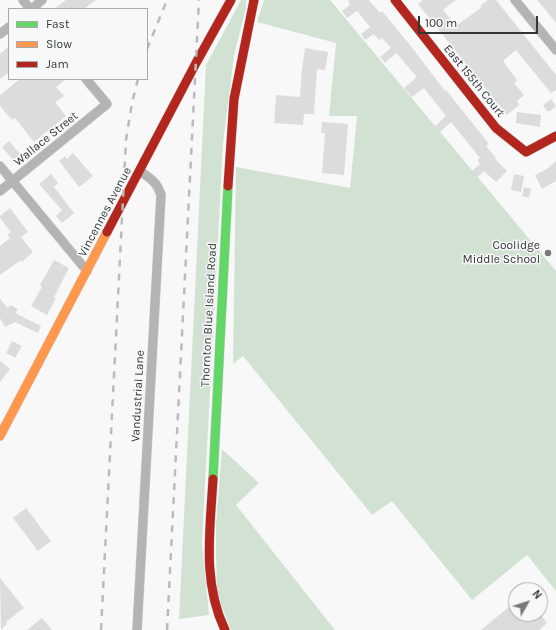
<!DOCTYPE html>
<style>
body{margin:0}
#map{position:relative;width:556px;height:630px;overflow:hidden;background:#f8f8f9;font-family:Karla,sans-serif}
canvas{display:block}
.legend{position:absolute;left:8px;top:8px;width:140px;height:72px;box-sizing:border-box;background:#f7f8fa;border:1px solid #a9aaab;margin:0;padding:5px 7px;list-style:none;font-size:12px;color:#343535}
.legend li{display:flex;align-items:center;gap:8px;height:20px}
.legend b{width:20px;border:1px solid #a9aaab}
.north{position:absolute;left:508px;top:582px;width:40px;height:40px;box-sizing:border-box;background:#f7f8fa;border:1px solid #a9aaab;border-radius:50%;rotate:51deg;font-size:11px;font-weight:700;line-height:16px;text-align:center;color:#343535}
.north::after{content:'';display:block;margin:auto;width:14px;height:18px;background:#79797a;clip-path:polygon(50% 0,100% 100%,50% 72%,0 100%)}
.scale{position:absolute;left:418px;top:16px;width:120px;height:18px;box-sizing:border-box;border:2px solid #343535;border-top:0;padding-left:5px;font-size:12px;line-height:14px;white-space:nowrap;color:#343535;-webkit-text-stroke:3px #f7f8fa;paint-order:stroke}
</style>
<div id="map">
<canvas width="556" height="630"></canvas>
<ul class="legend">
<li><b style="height:5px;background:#63d668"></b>Fast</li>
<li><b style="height:5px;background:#ff974d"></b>Slow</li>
<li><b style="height:5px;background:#b3261e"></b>Jam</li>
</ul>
<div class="north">N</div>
<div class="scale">100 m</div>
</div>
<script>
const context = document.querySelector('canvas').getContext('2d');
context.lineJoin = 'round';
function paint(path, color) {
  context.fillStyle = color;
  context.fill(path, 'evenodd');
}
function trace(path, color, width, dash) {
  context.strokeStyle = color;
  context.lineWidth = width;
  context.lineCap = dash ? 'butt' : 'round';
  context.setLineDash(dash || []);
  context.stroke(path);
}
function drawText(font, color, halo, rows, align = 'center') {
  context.font = font + ' Karla,sans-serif';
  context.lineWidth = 3;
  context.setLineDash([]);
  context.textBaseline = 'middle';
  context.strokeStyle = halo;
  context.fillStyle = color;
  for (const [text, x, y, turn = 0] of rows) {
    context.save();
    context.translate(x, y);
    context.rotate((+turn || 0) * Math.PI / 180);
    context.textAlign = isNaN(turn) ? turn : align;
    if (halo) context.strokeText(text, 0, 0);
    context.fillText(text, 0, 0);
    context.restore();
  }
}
paint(new Path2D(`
 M241 0H246V8L234 56 223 143 202 543 209 615 179 619 206 65Z
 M264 0H330L556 271V591L527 555 472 600 392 501 372 515 243 356 233 364 236 167 350 188 357 116H329L336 43 257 22Z
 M222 449 259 483 236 505 335 630H231L217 593 216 552V524Z`), '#d2e2d2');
paint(new Path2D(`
 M66 0H96L84 9H54Z
 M348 0H369L380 13 382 11 410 45 445 91 446 90 489 144 486 146 496 158 495 159 507 171 496 182 484 171 477 178 472 171 480 164 477 160 480 158 451 122 440 132 435 126 446 116 424 88 412 97 404 88 417 77 396 53 385 63 380 57 391 48 382 38 379 40 374 34 365 40 361 34 370 27 357 11 347 18 342 11 350 5Z
 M423 0H456L443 10 456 26 482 7 480 6 488 0H496L556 75V90L551 93 516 50 503 61 517 80 514 83 524 95 517 101 519 105 507 115 418 4Z
 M537 0H556V23L544 8Z
 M9 46V72L0 79V54Z
 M305 48 328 52 325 70 317 69 314 114H304L303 125 274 123 276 95 300 97 302 69Z
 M20 79H66L56 87 64 96 55 102 66 116 34 142 15 118 12 120 0 106V95Z
 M551 99 556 106 550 111H547L543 105Z
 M517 112 541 115 540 127 516 123Z
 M322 122 348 124 344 175 322 173 325 133H321Z
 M9 141 20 154 13 160 2 147Z
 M73 153 93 176 79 187 59 161 65 156 67 159Z
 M556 161V181L542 189 535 175 547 169Z
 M51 174 58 183 54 187 74 213 62 223 56 216 62 210 39 184Z
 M514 174 524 176 521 192 511 190Z
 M524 187 531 189 529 198 522 196Z
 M10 208 28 232 21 237 33 252 22 262 21 260 0 275V246L10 238 7 235 11 232 0 218V216Z
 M54 260 69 268 54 297 56 298 47 315 31 306 42 287 40 285Z
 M0 299 8 308 10 305 18 309 15 313 41 326 38 333 15 322 5 327 0 318Z
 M12 341 22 346 15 358 6 353Z
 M0 361 10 369 0 382Z
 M26 508 51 541 38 551 13 518Z
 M0 578 24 608 6 622 7 624 1 630Z
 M516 601V614H540L547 623 539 630H481Z
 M42 618 52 630H27Z`), '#dcdcdd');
const street = new Path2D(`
 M23 0 30 9
 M515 0 556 50
 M32 9 42 0
 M0 34 9 27
 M0 166 87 271
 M0 191 107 104 86 79
 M137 630 161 195C157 182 151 179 140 171`);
const fast = new Path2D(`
 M213 479 228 186`);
const slow = new Path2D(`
 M0 436 107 232`);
const jam = new Path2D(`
 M395 0 496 128 526 152 556 136
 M228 186 234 99 254 0
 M107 232 196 63 231 0
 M213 479C210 531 202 582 225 630`);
trace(street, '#d5d5d6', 10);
trace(fast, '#d5d5d6', 10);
trace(slow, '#d5d5d6', 10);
trace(jam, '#d5d5d6', 10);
trace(street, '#b5b4b4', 9);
trace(fast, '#63d668', 9);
trace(slow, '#ff974d', 9);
trace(jam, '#b3261e', 9);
trace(new Path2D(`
 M147 49 167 0
 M101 630 126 140 132 103 138 79
 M167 630 199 0`), '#bcbbbc', 2.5, [7, 7]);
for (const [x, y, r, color] of [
 [548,253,4,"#79797a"]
]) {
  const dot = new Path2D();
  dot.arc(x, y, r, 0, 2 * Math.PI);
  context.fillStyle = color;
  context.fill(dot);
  trace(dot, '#f7f8fa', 1.5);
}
drawText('12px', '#343535', '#f7f8fa', [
 ["East 155th Court",474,81,51],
 ["Wallace Street",46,139,-39],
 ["Vincennes Avenue",105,212,-62],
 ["Thornton Blue Island Road",209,315,-87],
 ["Vandustrial Lane",138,396,-87]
]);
drawText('12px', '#343535', '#f7f8fa', [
 ["Coolidge",540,246],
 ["Middle School",540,260]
], 'right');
</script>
